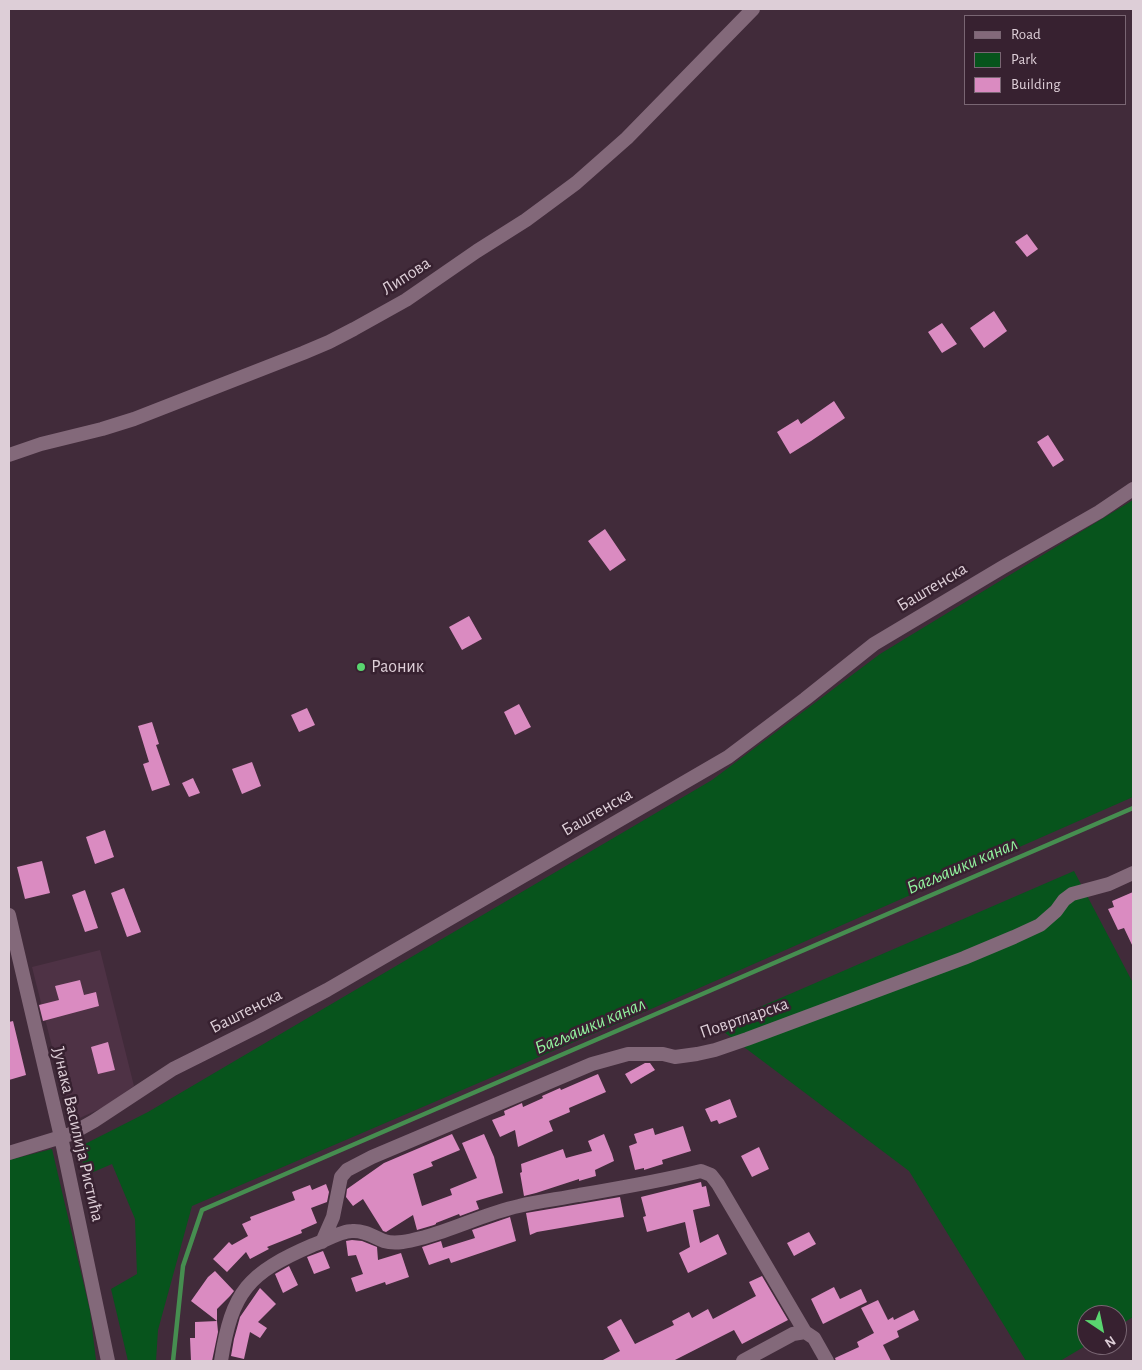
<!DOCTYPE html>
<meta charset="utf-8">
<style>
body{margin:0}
#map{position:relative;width:1142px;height:1370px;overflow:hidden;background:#412b3a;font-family:"Alegreya Sans",sans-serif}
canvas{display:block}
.frame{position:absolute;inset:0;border:10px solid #ddced7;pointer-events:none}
.legend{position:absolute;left:964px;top:15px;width:162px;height:90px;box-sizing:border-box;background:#372130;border:1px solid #796673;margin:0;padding:6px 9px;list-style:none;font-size:15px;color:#ddced7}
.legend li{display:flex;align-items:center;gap:10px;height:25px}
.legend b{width:25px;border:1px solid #796673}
.north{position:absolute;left:1077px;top:1305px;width:50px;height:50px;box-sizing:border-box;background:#372130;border:1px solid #796673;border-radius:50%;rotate:146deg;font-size:14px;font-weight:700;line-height:20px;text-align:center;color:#ddced7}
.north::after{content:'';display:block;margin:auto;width:18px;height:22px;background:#59d56f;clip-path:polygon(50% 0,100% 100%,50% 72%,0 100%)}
</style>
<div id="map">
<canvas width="1142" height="1370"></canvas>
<div class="frame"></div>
<ul class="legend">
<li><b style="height:6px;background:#83697a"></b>Road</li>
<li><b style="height:14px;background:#07541c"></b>Park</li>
<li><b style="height:14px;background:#da8bc1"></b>Building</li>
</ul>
<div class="north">N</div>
</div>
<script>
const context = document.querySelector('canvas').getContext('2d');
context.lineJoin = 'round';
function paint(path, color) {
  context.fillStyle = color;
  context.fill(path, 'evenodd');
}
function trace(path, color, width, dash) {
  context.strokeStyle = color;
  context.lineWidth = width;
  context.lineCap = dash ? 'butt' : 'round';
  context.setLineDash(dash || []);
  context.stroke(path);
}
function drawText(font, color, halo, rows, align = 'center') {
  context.font = font + ' "Alegreya Sans",sans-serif';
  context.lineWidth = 5;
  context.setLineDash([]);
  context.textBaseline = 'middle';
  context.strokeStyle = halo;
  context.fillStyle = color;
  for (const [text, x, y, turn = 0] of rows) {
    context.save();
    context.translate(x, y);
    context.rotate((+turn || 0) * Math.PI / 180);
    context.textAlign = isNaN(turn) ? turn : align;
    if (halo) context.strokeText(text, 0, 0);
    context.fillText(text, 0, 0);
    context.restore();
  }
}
paint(new Path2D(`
 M100 950 134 1086 104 1107 71 1122 32 967Z`), '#4e3245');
paint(new Path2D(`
 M1133 500V797L672 1000 192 1206 158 1330 156 1361H128L111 1289 137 1274 135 1219 112 1164 84 1176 81 1146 148 1112 712 780 880 654Z
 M1074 871 1133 983V1317L1117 1327V1315H1087V1345L1060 1361H1026L909 1171 716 1026Z
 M52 1149 90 1311 96 1360 92 1361H9V1160Z`), '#07541c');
trace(new Path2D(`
 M173 1361 183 1266 202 1210 1133 808`), '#468e50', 4.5);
paint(new Path2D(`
 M1027 234 1038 249 1027 257 1015 242Z
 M994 311 1007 331 984 348 970 328Z
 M942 323 957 344 942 353 928 332Z
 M834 401 845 418 811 441 790 454 777 432 798 419 801 424Z
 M1048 435 1064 460 1053 467 1037 442Z
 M605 529 626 560 610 571 588 541Z
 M469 616 482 639 462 650 449 627Z
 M519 704 531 727 515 735 504 712Z
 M307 708 315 725 299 732 291 715Z
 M152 722 159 744 156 745 170 785 152 791 143 764 149 762 138 726Z
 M252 762 261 786 242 794 232 769Z
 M193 778 200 793 189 797 182 783Z
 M105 830 114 857 95 864 86 837Z
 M42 861 50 893 25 899 17 867Z
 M124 888 141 932 127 937 111 893Z
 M85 890 98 928 85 932 72 895Z
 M1133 892V947L1124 928 1118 930 1108 909 1114 907 1112 901Z
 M80 980 84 995 96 992 99 1006 43 1021 39 1005 59 1000 55 986Z
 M13 1021 26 1075 9 1080V1022Z
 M108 1042 115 1070 98 1074 91 1047Z
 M645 1063H650L655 1070 631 1084 625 1074Z
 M598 1074 606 1092 569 1108 570 1112 549 1121 553 1131 518 1147 515 1130 500 1137 492 1120 505 1115 504 1111 522 1103 523 1107 543 1098 542 1096 560 1088 561 1090Z
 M730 1099 737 1117 719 1124 717 1120 711 1122 705 1109Z
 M683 1126 691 1151 662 1160 663 1164 644 1170V1168L635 1170 629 1146 637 1143 634 1134 653 1128 655 1135Z
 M452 1134 460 1150 431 1162 433 1166 413 1174 422 1206 452 1195 450 1189 477 1178 462 1143 484 1134 494 1157 503 1193 476 1201 479 1209 460 1216 459 1214 436 1223V1224L434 1225 417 1230 413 1215 386 1232 383 1231 363 1199 353 1206 346 1197 347 1189 384 1163Z
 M604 1134 612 1154 614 1161 595 1170 596 1176 579 1181V1179L536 1193 524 1196 520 1173 522 1172 521 1164 563 1149 566 1158 592 1151 588 1141Z
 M759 1147 769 1169 752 1177 741 1156Z
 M701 1182 702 1187 706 1186 710 1206 693 1210 700 1243 718 1234 727 1254 688 1273 679 1253 690 1247 685 1222 647 1232 643 1217 646 1216 641 1197Z
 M326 1184 329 1192 327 1202 311 1208 317 1223 301 1230 302 1233 267 1247 269 1249 250 1259 246 1252 227 1272 213 1259 229 1242 232 1245 248 1236 242 1224 251 1220 250 1217 295 1200 292 1192 310 1185 312 1190Z
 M620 1197 624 1217 537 1232 530 1235 526 1213Z
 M510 1217 516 1241 451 1263 449 1258 429 1265 422 1247 441 1241 443 1248 475 1238 472 1230Z
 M809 1232 816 1244 794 1256 787 1243Z
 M352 1240 362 1241 377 1247 378 1260 401 1253 409 1277 386 1285 385 1282 356 1292 351 1278 363 1274 356 1255 348 1256 346 1241Z
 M323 1251 330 1268 314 1274 307 1257Z
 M289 1266 298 1285 283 1293 275 1274Z
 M215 1271 234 1291 230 1296 217 1309V1321L191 1301 208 1277Z
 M762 1276 788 1320 742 1344 734 1330 673 1361H601L620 1351 607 1327 621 1319 635 1344 674 1325 672 1321 689 1312 692 1318 708 1309 713 1319 756 1296 749 1282Z
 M834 1287 840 1299 861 1289 867 1302 823 1324 811 1299Z
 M260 1288 276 1304 258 1322 267 1328 260 1338 250 1332 244 1359 231 1356 234 1339 240 1317Z
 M878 1300 888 1320 893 1317 894 1320 914 1310 919 1320 897 1331 899 1337 883 1345 891 1361H836L835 1358 859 1347 857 1342 874 1333 861 1308Z
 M217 1321 218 1332 212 1361H191L190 1338H195V1322Z`), '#da8bc1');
trace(new Path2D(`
 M9 455 41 444 102 429 134 419 303 353 329 342 354 329 406 300 477 251 526 220 576 183 627 138 753 9
 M9 915 61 1137 108 1361
 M9 1153 71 1134 94 1121 173 1069 259 1026 327 990 728 757 805 699 874 644 1003 567 1099 512 1133 489
 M322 1242 333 1217 341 1177 347 1170 372 1157 592 1064 628 1054H663L675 1057 697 1054 715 1050 747 1039 964 958 1014 937 1040 925 1056 911 1064 900 1072 894 1109 884 1133 873
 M221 1361C232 1291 248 1273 313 1245 324 1241 341 1231 352 1231 364 1230 374 1237 384 1241 397 1245 413 1240 425 1237 457 1228 487 1213 519 1206 539 1201 559 1199 579 1195 620 1188 661 1181 701 1171L711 1175 718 1184 805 1332
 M743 1361 793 1334 805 1332 814 1338 827 1361`), '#83697a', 14);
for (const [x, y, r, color] of [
 [361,667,5,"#59d56f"]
]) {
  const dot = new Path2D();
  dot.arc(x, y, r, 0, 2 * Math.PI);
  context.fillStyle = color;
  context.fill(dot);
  trace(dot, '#372130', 2);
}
drawText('18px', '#ddced7', '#372130', [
 ["Липова",406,276,-33],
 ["Баштенска",932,587,-31],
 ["Баштенска",597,812,-30],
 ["Баштенска",246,1011,-27],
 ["Повртларска",744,1018,-19],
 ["Јунака Василија Ристића",78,1134,77]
]);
drawText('18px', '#ddced7', '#372130', [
 ["Раоник",371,667]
], 'left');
drawText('italic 19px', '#92f29e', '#372130', [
 ["Багљашки канал",962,866,-23],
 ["Багљашки канал",590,1026,-23]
]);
</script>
